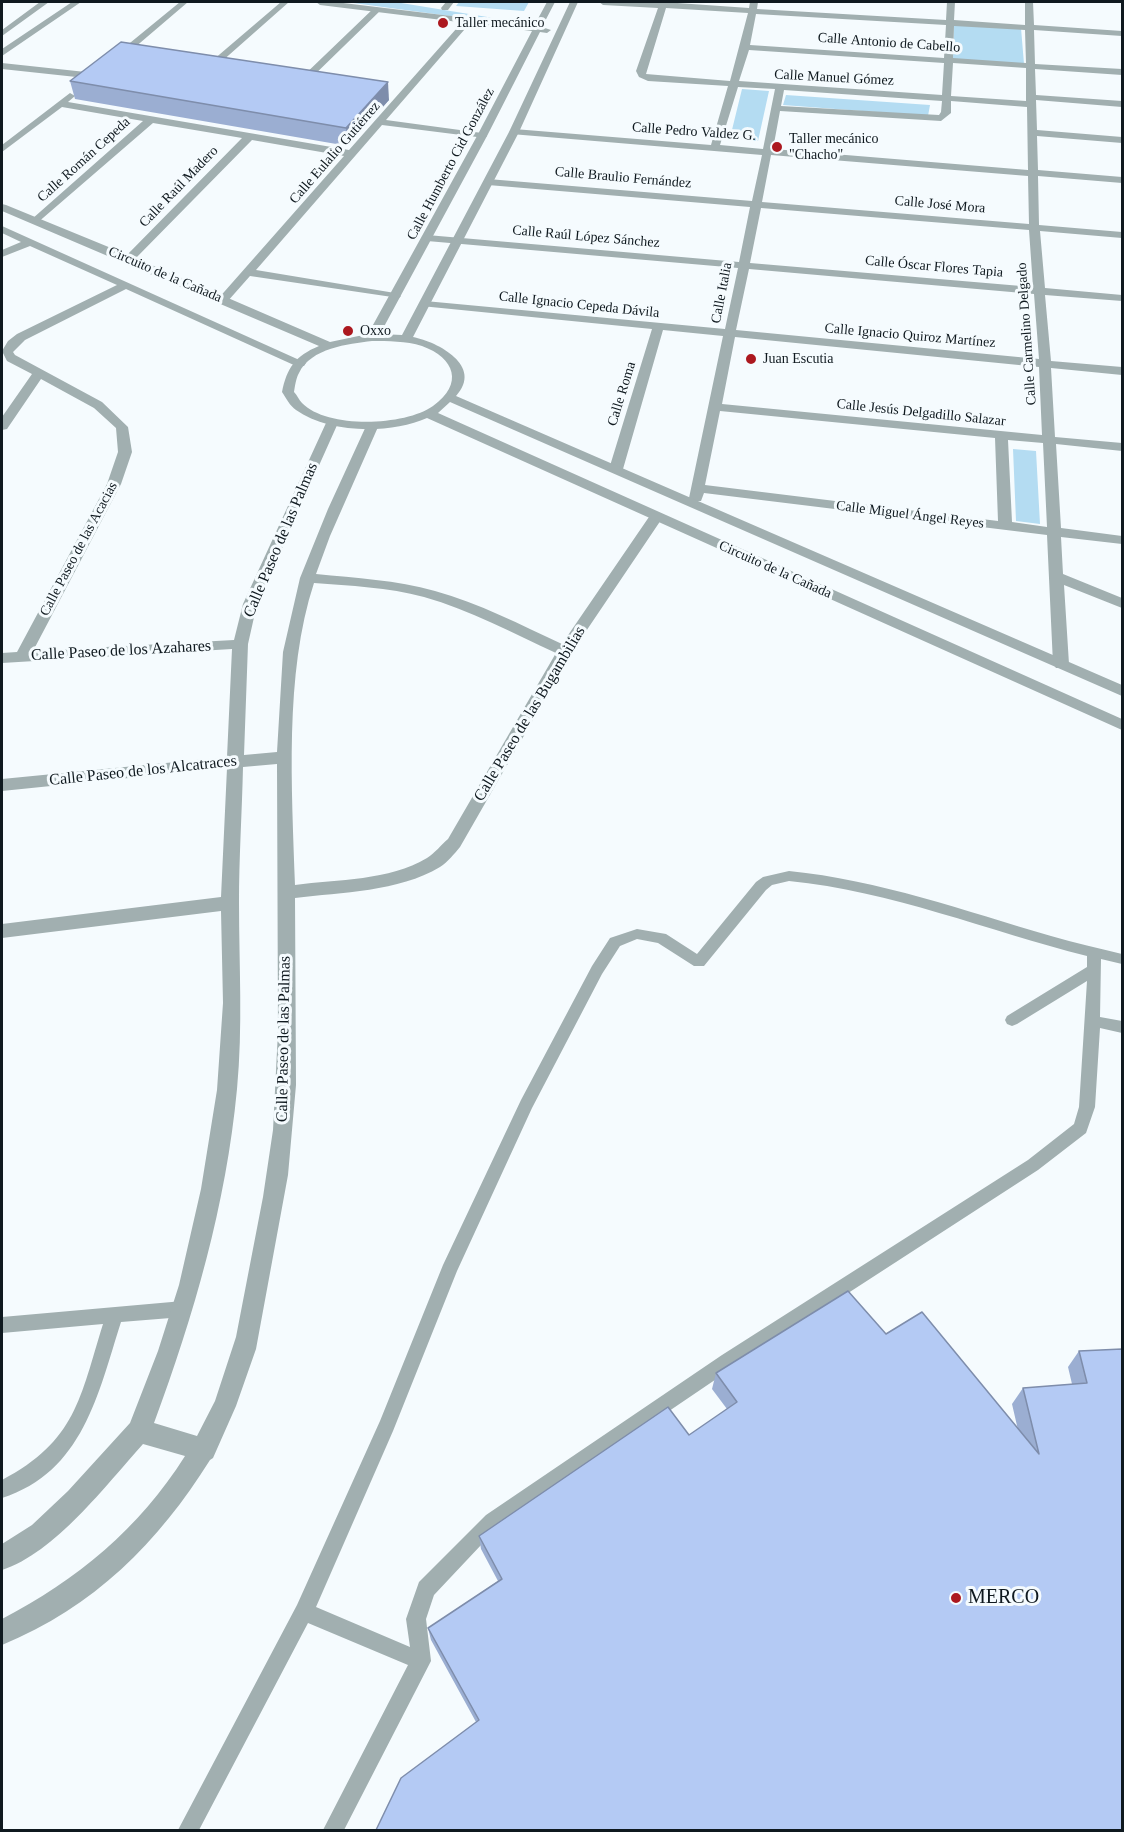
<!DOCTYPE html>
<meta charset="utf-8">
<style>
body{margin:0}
#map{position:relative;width:1124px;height:1832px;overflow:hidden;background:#f5fbfe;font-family:"Times New Roman",serif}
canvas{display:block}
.frame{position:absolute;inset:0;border:3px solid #0f191f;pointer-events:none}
</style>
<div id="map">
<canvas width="1124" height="1832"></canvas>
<div class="frame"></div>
</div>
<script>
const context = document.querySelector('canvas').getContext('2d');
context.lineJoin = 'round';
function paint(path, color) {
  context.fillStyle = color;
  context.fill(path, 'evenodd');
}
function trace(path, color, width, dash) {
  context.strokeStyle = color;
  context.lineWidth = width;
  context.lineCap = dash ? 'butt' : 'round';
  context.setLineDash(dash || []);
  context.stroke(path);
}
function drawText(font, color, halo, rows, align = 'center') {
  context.font = font + ' "Times New Roman",serif';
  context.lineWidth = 6;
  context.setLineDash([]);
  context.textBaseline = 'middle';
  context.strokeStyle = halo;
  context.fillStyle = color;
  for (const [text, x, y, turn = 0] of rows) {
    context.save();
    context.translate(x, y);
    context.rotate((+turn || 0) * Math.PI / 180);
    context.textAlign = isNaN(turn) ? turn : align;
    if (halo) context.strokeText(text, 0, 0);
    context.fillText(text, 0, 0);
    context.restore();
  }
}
paint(new Path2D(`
 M346 2H395L512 21 509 24Z
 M459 2H529L524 11 456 6Z
 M954 24 1021 28 1024 64 953 59Z
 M742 89 769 91 758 141 730 138Z
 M786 95 930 105 928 116 783 105Z
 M1013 449 1036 451 1040 524 1016 521Z`), '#b4dcf2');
paint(new Path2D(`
 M789 871C879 880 965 911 1051 936 1075 943 1099 948 1122 954V964L1101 959 1100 1017 1122 1021V1033L1100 1028 1095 1107 1086 1133 1038 1170 734 1367 498 1527 434 1595 426 1619 431 1661 344 1830H323L408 1665 308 1623 199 1830H178L297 1605 380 1421 443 1265 521 1100 592 966 610 938 637 929 666 934 697 954 756 882 763 877ZM789 881C891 891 988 931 1087 956V967L1007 1016 1005 1020 1007 1024 1012 1026 1017 1024 1087 981 1079 1107 1074 1124 1028 1160 722 1355 486 1515 419 1582 406 1619 410 1647 316 1607 393 1431 457 1271 532 1108 602 974 620 946 637 939 658 943 694 966H704L766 890 772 885Z
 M183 1301 189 1303 191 1309 189 1315 183 1317 121 1322C98 1394 83 1472 2 1498V1480C76 1441 80 1398 103 1324L2 1333V1317Z`), '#a1afb0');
paint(new Path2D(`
 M180 2H188L120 60H114V56Z
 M281 2H289L212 70H206V66Z
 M446 2H454L448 10H442L441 8Z
 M599 2H663L749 8 750 2H758L757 9 946 20 947 2H955L954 20 1025 25V2H1033L1034 25 1122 31V36L1034 30 1035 64 1122 69V75L1035 69 1036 95 1122 101V107L1036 100 1037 130 1122 137V143L1037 136 1038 170 1122 177V183L1038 176 1039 225 1122 232V238L1040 231 1045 288 1122 295V301L1045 295 1051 361 1122 367V375L1051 368 1055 437 1122 443V451L1056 444 1061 528 1122 536V544L1061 537 1063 574 1122 598V608L1064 585 1069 664 1066 668H1056L1053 664 1047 535 704 493 701 501H691L689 498 723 336 663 330 623 469 616 473 609 469 652 329 421 306 419 304 425 301 725 329 738 268 427 241 422 238 427 235 739 262 750 207 488 185 483 182 488 179 752 201 762 155 511 134 509 132 514 129 711 145 728 86 648 81 639 77 636 71 658 8 603 5ZM666 8 748 13 730 81 646 74ZM756 14 946 25 944 58 750 45ZM954 26 1025 30 1026 63 953 58ZM749 50 944 63 942 95 739 81ZM953 63 1026 68V101L951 96ZM738 87 775 89 763 149 720 145ZM784 90 942 101 941 112 939 115 781 106ZM951 101 1027 107 1028 170 773 149 780 111 941 121 951 113ZM771 155 1028 176 1029 224 762 202ZM761 208 1029 230 1033 287 750 263ZM749 269 1034 294 1039 359 736 330ZM735 337 1039 367 1042 435 722 404ZM720 411 995 438 998 521 705 485ZM1008 440 1043 443 1047 527 1012 522Z
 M375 7 382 9 305 84H299V80Z
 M464 20 471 22 386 120 482 133 487 136 485 138 382 125 256 270 395 293 401 296 399 298 250 276 227 302H219L217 300 344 156 252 140 133 261H125V257L242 138 153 123 36 224 31 221 32 219 143 121 62 107 2 152V145L70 93 75 96 68 102 349 150Z
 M2 63 95 73 100 76 95 79 2 69Z
 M2 226 306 363 304 366H296L126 289 25 340 13 352 15 355 102 402 128 427 132 452 121 484 33 651 234 640 243 604 326 423 332 419 338 423 257 604 248 644 244 755 277 752 283 652 300 578 328 509 367 424 372 423 378 427 330 536 316 574C356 578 396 580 435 591 479 603 521 625 562 644L651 514H661L663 517 572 652 460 847C454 854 448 862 440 867 398 892 342 892 295 898L296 1085 288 1175 256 1349 236 1406 213 1458 210 1460C158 1543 94 1607 2 1645V1619C77 1580 139 1529 185 1456L143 1444C106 1485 55 1553 2 1570V1544L32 1525 68 1491 130 1423 158 1351 179 1285 201 1189 217 1090 223 1003 221 911 2 938V924L221 897 227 768 2 791V779L227 757 232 649 2 663V653L17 652 107 484 118 452 116 428 94 408 41 379 7 429 2 430V417L32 374 7 361 2 351 8 341 17 334 117 285 30 246 2 257V250L21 242 2 233ZM314 583C350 586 388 587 424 597 470 610 513 633 556 653L448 839C441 845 435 853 427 858 389 881 338 879 295 885 292 790 284 674 314 583ZM277 764 278 1031 273 1130 263 1197 236 1337 215 1401 197 1436 154 1423C194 1315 226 1205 237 1089 243 1027 239 965 239 903 239 858 242 812 243 767Z`), '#a1afb0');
paint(new Path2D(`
 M40 2H49L2 36V30Z
 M72 2H81L2 56V49Z
 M316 2H335L534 26 547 2H555L542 27 551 30 547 33 540 32 487 136 380 334 402 335 509 132 570 2H578L519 132 413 337C438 342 484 366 456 396L1122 685V696L450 402 438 413 1122 719V730L427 418C391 434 329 434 296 410 290 406 286 398 282 392 287 368 295 356 319 346L2 211V204L6 205 133 257 330 342 368 334 477 136 532 31 320 5ZM372 341C388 341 406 341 422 346 455 358 464 384 433 406 405 426 327 429 302 403 299 400 297 395 294 392 295 386 296 378 299 373 311 348 348 344 372 341Z`), '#a1afb0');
paint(new Path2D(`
 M70 81 389 100 348 146 75 99Z
 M886 1334 1018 1430 1012 1404 1023 1388 1072 1384 1068 1367 1079 1351 1122 1349V1830L476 1722 431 1640 428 1628 498 1581 481 1549 479 1536 689 1435 727 1409 712 1389 716 1373Z`), '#9baed2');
paint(new Path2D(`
 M388 82 389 100 348 146 346 128Z`), '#7e8dab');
const building = new Path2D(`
 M121 42 388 82 346 128 70 81Z
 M848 1291 886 1334 922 1312 1039 1454 1023 1388 1087 1383 1079 1351 1122 1349V1830H376L401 1778 479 1720 428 1628 502 1579 479 1536 668 1407 689 1435 737 1402 716 1373Z`);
paint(building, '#b4caf4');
trace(building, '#7e8dab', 1.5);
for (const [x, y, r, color] of [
 [443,23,6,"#ac181f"],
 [777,147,6,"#ac181f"],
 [348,331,6,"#ac181f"],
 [751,359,6,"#ac181f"],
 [956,1598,6,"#ac181f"]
]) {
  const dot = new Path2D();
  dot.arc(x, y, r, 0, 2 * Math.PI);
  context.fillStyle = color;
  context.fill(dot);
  trace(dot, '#f5fbfe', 2);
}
drawText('14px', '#0f191f', '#f5fbfe', [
 ["Taller mecánico",455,23],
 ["Taller mecánico",789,139],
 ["\"Chacho\"",789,155],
 ["Oxxo",360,331],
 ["Juan Escutia",763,359]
], 'left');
drawText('14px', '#0f191f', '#f5fbfe', [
 ["Calle Antonio de Cabello",889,43,4],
 ["Calle Manuel Gómez",834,78,3],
 ["Calle Pedro Valdez G.",694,132,4],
 ["Calle Eulalio Gutiérrez",335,153,-49],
 ["Calle Román Cepeda",84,160,-42],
 ["Calle Humberto Cid González",451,164,-62],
 ["Calle Braulio Fernández",623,178,5],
 ["Calle Raúl Madero",179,187,-46],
 ["Calle José Mora",940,205,5],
 ["Calle Raúl López Sánchez",586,237,5],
 ["Calle Óscar Flores Tapia",934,267,5],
 ["Circuito de la Cañada",165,275,23],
 ["Calle Italia",722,293,-79],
 ["Calle Ignacio Cepeda Dávila",579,305,6],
 ["Calle Carmelino Delgado",1027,334,-94],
 ["Calle Ignacio Quiroz Martínez",910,336,5],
 ["Calle Roma",622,394,-73],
 ["Calle Jesús Delgadillo Salazar",921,413,6],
 ["Calle Miguel Ángel Reyes",910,515,7],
 ["Calle Paseo de las Acacias",79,549,-62],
 ["Circuito de la Cañada",775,570,24]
]);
drawText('16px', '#0f191f', '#f5fbfe', [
 ["Calle Paseo de las Palmas",281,540,-67],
 ["Calle Paseo de los Azahares",121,651,-3],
 ["Calle Paseo de las Bugambilias",530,714,-59],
 ["Calle Paseo de los Alcatraces",143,771,-6],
 ["Calle Paseo de las Palmas",284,1039,-89]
]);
drawText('20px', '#0f191f', '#f5fbfe', [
 ["MERCO",968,1598]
], 'left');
</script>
